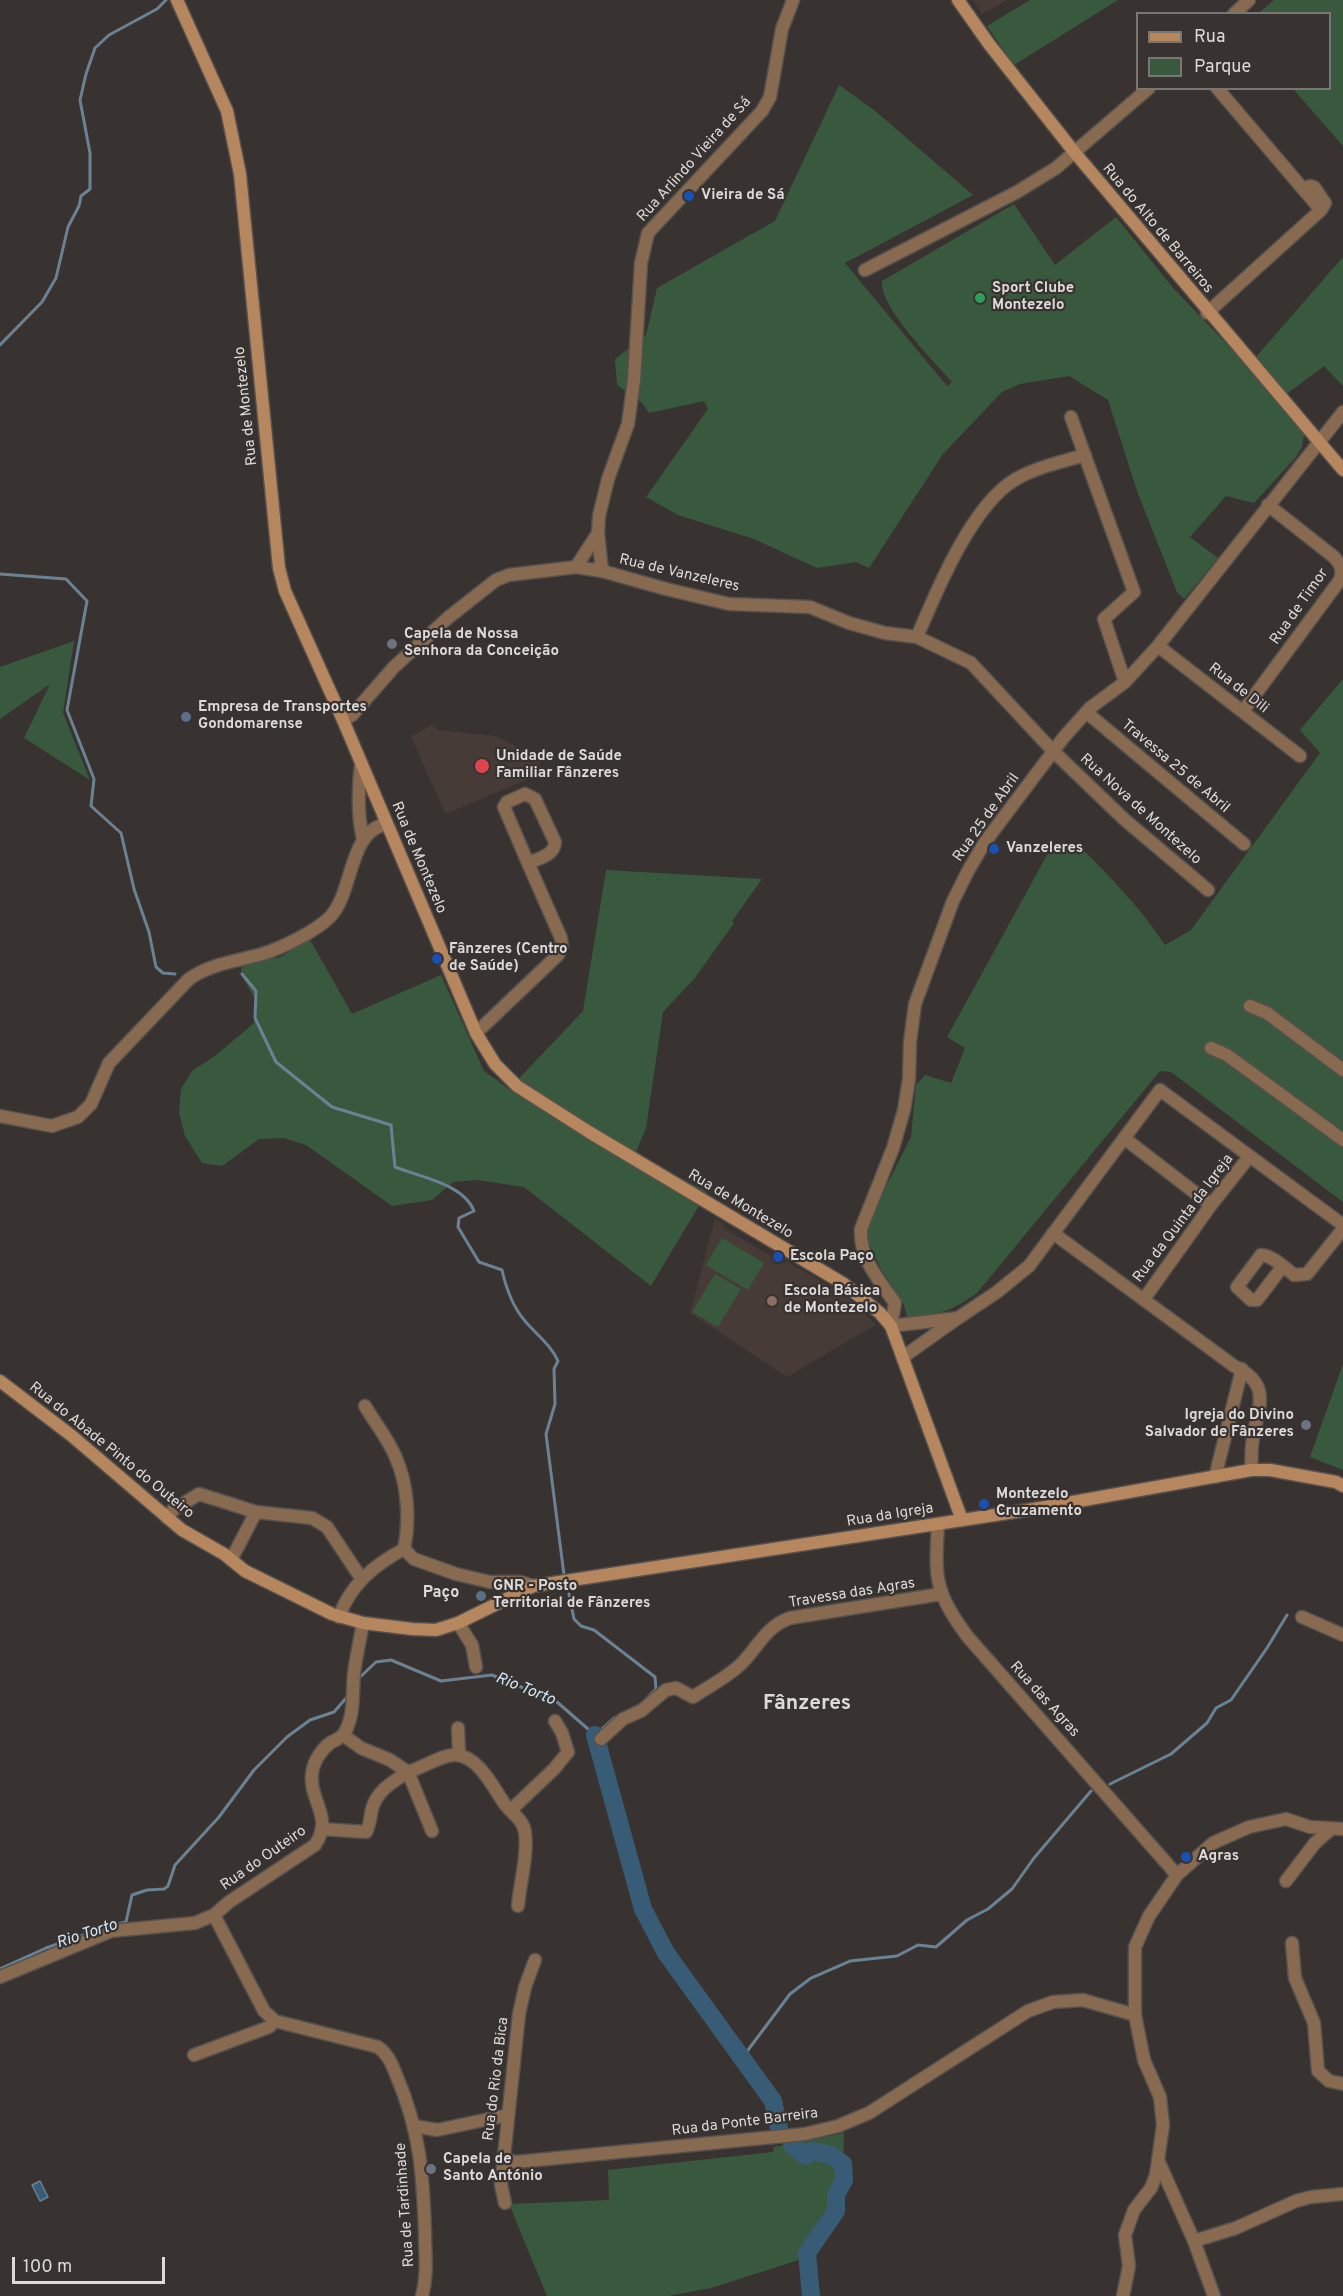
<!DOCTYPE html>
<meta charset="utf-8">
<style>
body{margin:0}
#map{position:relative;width:1343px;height:2296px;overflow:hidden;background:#383330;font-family:Overpass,sans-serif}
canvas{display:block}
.legend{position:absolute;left:1136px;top:12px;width:195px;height:78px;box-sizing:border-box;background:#383330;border:2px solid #7a7674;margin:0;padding:8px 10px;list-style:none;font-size:18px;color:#dddad9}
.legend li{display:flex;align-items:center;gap:12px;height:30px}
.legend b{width:30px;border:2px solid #7a7674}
.scale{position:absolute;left:12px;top:2257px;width:153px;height:27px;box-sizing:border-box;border:3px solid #dddad9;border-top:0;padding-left:8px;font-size:18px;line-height:21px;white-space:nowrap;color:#dddad9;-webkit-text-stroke:4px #383330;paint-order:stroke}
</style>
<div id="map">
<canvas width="1343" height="2296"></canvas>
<ul class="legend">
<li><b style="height:8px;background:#b6875f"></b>Rua</li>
<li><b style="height:16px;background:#39593e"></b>Parque</li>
</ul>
<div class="scale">100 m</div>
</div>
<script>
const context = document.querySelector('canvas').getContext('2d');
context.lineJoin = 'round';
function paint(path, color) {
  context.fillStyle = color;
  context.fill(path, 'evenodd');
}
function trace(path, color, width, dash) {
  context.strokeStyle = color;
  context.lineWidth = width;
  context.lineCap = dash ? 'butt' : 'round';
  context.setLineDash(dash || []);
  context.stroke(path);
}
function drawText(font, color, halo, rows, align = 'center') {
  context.font = font + ' Overpass,sans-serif';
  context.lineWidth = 4.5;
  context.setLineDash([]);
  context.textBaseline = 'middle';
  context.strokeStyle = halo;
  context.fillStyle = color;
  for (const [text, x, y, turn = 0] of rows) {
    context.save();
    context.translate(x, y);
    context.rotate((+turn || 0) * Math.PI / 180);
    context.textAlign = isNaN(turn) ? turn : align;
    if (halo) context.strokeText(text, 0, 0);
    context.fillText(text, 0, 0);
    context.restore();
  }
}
paint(new Path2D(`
 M973 0H1007L982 14Z
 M432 725 438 730 495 736 527 752 530 758 537 760 545 772 445 814 411 736Z
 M715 1219 723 1223 725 1229 783 1263 788 1262 843 1294 860 1308 875 1325 787 1377 690 1313Z`), '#463b36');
paint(new Path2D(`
 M1030 0H1118L1014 65 987 26Z
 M1274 0H1343V146L1293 89 1330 88V14L1259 13Z
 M839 85 874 110 973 195 845 263 947 386 952 382C934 361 879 307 882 281L1014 204 1055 265 1116 217 1174 289 1248 366 1343 257V386L1324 366 1276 402 1304 433 1302 447 1296 457 1254 503 1226 496 1190 537 1218 558 1184 599 1177 592 1137 491 1108 400 1069 376 1020 384 1002 392 943 454 869 568 856 562 817 568 754 539 678 515 646 497 708 409 704 401 649 413 642 403 617 385 615 359 646 335 657 288 775 221Z
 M74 641 63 713 90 780 24 738 50 684 0 719V667Z
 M1343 679V1202L1171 1072 1160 1071 977 1293C952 1311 937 1316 907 1317L904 1305 881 1269 866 1237 870 1218 911 1137 916 1085 925 1075 951 1083 965 1048 947 1037 1047 855 1058 848 1080 847C1111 877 1141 909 1165 945L1191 930 1320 753 1300 730Z
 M606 870 762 879 732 921 734 923 695 978 663 1012 646 1128 635 1154 707 1192 651 1286 524 1187 477 1180 453 1182 432 1200 392 1206 306 1145 284 1138 259 1139 222 1166 202 1163 185 1136 179 1113 181 1089 192 1071 215 1056 254 1023 255 999 241 974 242 964 281 957 309 938 352 1014 441 975 484 1071 509 1089 583 1011Z
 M722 1238 764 1263 748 1290 706 1265Z
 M715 1274 741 1289 718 1327 692 1312Z
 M1343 1364V1470L1310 1457Z
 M844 2133 843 2169 820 2236 802 2255V2259L711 2288 668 2296H547L509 2204 609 2200 608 2170 773 2152 774 2147Z`), '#39593e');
const water = new Path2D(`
 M40 2181 48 2197 40 2201 32 2185Z`);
paint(water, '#385c75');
trace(water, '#6a8293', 1.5);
trace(new Path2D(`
 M0 345 42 302 56 278 68 227 79 206 81 196 90 189V153L80 100 86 74 95 48 109 35 157 9 166 0
 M0 574 66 579 87 601 67 710 94 779 91 806 121 833 134 889 149 932 156 967 163 973 175 974
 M242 974 256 991 255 1018 276 1062 332 1107 391 1125 395 1167C420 1177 464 1184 474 1211L459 1218 458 1227 479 1262 502 1270C506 1288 512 1306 525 1321 536 1334 551 1345 558 1361L554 1369 555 1404 546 1434 564 1575
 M569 1594 574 1619 581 1626 594 1630 655 1677 656 1689 641 1704 627 1711
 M357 1680 376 1662 391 1660 441 1681 492 1675 557 1702 595 1735 614 1718 622 1714
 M1110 1784 1171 1754 1207 1723 1216 1708 1231 1700 1267 1648 1287 1615
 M113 1925 126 1922 132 1895 147 1890 164 1889 168 1886 175 1865 219 1817 254 1770 287 1737 310 1720 334 1712 347 1697 348 1692
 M0 1969 46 1948 101 1929
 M742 2058 790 1994 811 1978 850 1961 897 1956 918 1945 936 1947 967 1920 988 1909 1012 1889 1034 1858 1091 1791`), '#6a8293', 3);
trace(new Path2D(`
 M595 1735 643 1909 666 1953 773 2101 779 2128
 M792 2145 805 2156 812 2151 831 2155 843 2164 844 2180 836 2195V2211L807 2253 811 2296`), '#385c75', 18);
const street = new Path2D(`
 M1234 14 1249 0
 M1304 190 1310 186 1314 187 1325 203 1321 210
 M865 270 1017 192 1056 168 1149 88
 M1207 313 1321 210 1217 88
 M1071 417 1134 592 1104 619 1125 682
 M576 567 598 533
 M602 571 598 533 599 516 608 479 628 424 634 380 641 263 648 233 762 111 770 97 782 29 793 0
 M917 637C936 592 972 504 1016 479 1037 467 1062 462 1085 455
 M1158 646 1300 756
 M1243 711 1340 580C1343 569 1341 565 1334 557L1268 505
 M1086 712 1244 844
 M343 720 352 715 394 667 449 617 496 580 509 575 576 567 602 571 666 589 729 604 810 607 849 623 885 633 917 637 971 663 1053 751 1125 820 1208 890
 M361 764C358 789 357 814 363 839
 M525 794 535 799 555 842C554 856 539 858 528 863L504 807 507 802Z
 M1250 1006 1267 1013 1343 1070
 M476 1033 558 955 562 947 561 938 528 863
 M1211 1048 1227 1055 1343 1140
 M0 1116 52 1126 78 1117 91 1104 109 1063 189 979C210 964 237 961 262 954 282 948 316 931 330 917 354 892 348 830 387 824
 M1124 1138 1211 1205
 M1053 1233 1234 1366C1276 1386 1255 1411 1252 1446 1251 1454 1252 1462 1251 1470
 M1283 1266 1257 1300H1251L1237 1287 1261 1255C1272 1255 1285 1268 1294 1275L1307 1274 1343 1229
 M1144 1299 1211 1205 1249 1157
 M958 1318 997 1292 1029 1266 1160 1090 1343 1225
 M903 1357 958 1318 891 1326 895 1303C879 1280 859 1258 861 1229L893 1148 904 1110 909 1079 910 1042 915 1004 953 901 968 871 985 842 1064 737 1090 708 1125 682 1158 646 1343 412
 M1215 1477 1242 1369
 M167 1518 173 1510 199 1494 256 1512 312 1518 327 1527 361 1578
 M938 1524C935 1579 934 1590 967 1636L1177 1875
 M404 1549 414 1559 456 1574 490 1582H521L533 1586
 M231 1560 256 1512
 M339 1617C350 1585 374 1565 404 1549 410 1521 408 1485 396 1458 389 1440 375 1423 365 1406
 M1302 1617 1343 1635
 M458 1623 472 1645 476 1667
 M458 1728 459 1755
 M343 1735 361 1748 390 1760 408 1772C422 1768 443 1754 456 1755 478 1756 493 1787 504 1803 511 1813 523 1819 525 1832 528 1856 520 1882 518 1906
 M601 1739 623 1719 641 1711 666 1690 676 1688 693 1697C709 1686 730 1676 743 1662 759 1645 767 1626 790 1618L941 1594
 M511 1810 554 1769 568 1752 562 1733 555 1721
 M322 1829 366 1832C370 1826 370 1817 372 1809 377 1790 393 1782 408 1772L432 1831
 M1286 1881 1315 1843 1331 1829
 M214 1915 264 2011 275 2021 378 2047C389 2055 392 2065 397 2077 420 2131 423 2174 425 2232 425 2254 428 2275 422 2296
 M1292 1943 1295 1978 1314 2023 1318 2071 1329 2081 1343 2084
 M0 1977 111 1931 195 1923 214 1915 229 1902 315 1845C334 1817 309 1801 312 1774 313 1762 321 1750 330 1743 335 1740 342 1738 345 1732 355 1714 352 1693 354 1673 356 1657 360 1640 363 1623
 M194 2055 269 2027 275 2021
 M414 2126 437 2130 508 2115
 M503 2160 516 2162 805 2134 838 2126 869 2113 1028 2011 1053 2002 1083 2000 1135 2015
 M1158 2160 1194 2241 1214 2296
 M505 2203 501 2185 519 2014 525 1987 535 1960
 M1194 2241 1236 2228 1296 2201 1311 2197 1343 2194
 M1123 2296 1129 2266 1125 2235 1134 2210 1151 2188 1156 2175 1163 2125 1160 2097 1144 2060 1135 2015V1947L1149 1916 1177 1875 1213 1843 1249 1827 1286 1819 1310 1827 1343 1829`);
const secondary = new Path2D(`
 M177 0 227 111 240 174 279 568 285 591 343 720 476 1033 495 1064 517 1086 589 1132 844 1284 880 1313 891 1326 962 1520
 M958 0 989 44 1075 153 1343 470
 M0 1381 72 1436 182 1530 224 1554 245 1571 332 1614 363 1623 412 1629 436 1630 458 1623 533 1586 1034 1509 1251 1470H1270L1336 1482 1343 1486`);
trace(street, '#56514e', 15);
trace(secondary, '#56514e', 15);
trace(street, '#886a51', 12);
trace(secondary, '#b6875f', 12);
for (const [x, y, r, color] of [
 [689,196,6,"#1a4fb4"],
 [980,298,6,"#2e9e5b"],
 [392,644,6,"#6b7280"],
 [186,717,6,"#5c6f8a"],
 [482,766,8,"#e0444e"],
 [994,849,6,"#1a4fb4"],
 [437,959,6,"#1a4fb4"],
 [778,1257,6,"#1a4fb4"],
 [772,1301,6,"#8d6e63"],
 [1306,1425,6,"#6b7280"],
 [984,1504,6,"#1a4fb4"],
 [481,1596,6,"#5c6f8a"],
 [1186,1857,6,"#1a4fb4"],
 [431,2169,6,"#6b7280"]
]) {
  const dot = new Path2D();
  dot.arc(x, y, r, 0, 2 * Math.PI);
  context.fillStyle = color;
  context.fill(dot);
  trace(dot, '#383330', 2);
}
drawText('15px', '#dddad9', '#383330', [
 ["Rua Arlindo Vieira de Sá",695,160,-48],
 ["Rua do Alto de Barreiros",1157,229,50],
 ["Rua de Montezelo",247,406,-96],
 ["Rua de Vanzeleres",679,574,13],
 ["Rua de Timor",1300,607,-55],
 ["Rua de Dili",1238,689,38],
 ["Travessa 25 de Abril",1175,767,40],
 ["Rua Nova de Montezelo",1140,810,42],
 ["Rua 25 de Abril",987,818,-55],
 ["Rua de Montezelo",418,858,67],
 ["Rua de Montezelo",740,1205,31],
 ["Rua da Quinta da Igreja",1184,1219,-53],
 ["Rua do Abade Pinto do Outeiro",111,1451,39],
 ["Rua da Igreja",890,1516,-9],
 ["Travessa das Agras",852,1594,-9],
 ["Rua das Agras",1044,1700,48],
 ["Rua do Outeiro",264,1859,-35],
 ["Rua do Rio da Bica",497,2079,-83],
 ["Rua da Ponte Barreira",745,2123,-7],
 ["Rua de Tardinhade",406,2205,-94]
]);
drawText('bold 15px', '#dddad9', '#383330', [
 ["Vieira de Sá",701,196],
 ["Sport Clube",992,289],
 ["Montezelo",992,306],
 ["Capela de Nossa",404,635],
 ["Senhora da Conceição",404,652],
 ["Empresa de Transportes",198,708],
 ["Gondomarense",198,725],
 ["Unidade de Saúde",496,757],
 ["Familiar Fânzeres",496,774],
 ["Vanzeleres",1006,849],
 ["Fânzeres (Centro",449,950],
 ["de Saúde)",449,967],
 ["Escola Paço",790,1257],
 ["Escola Básica",784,1292],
 ["de Montezelo",784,1309],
 ["Igreja do Divino",1294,1416,"right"],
 ["Salvador de Fânzeres",1294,1433,"right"],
 ["Montezelo",996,1495],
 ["Cruzamento",996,1512],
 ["GNR - Posto",493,1587],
 ["Territorial de Fânzeres",493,1604],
 ["Agras",1198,1857],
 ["Capela de",443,2160],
 ["Santo António",443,2177]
], 'left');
drawText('bold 16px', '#dddad9', '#383330', [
 ["Paço",441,1594]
]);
drawText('italic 16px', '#d0e8fa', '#383330', [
 ["Rio Torto",525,1690,22],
 ["Rio Torto",87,1935,-18]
]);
drawText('bold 21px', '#dddad9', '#383330', [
 ["Fânzeres",807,1705]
]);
</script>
